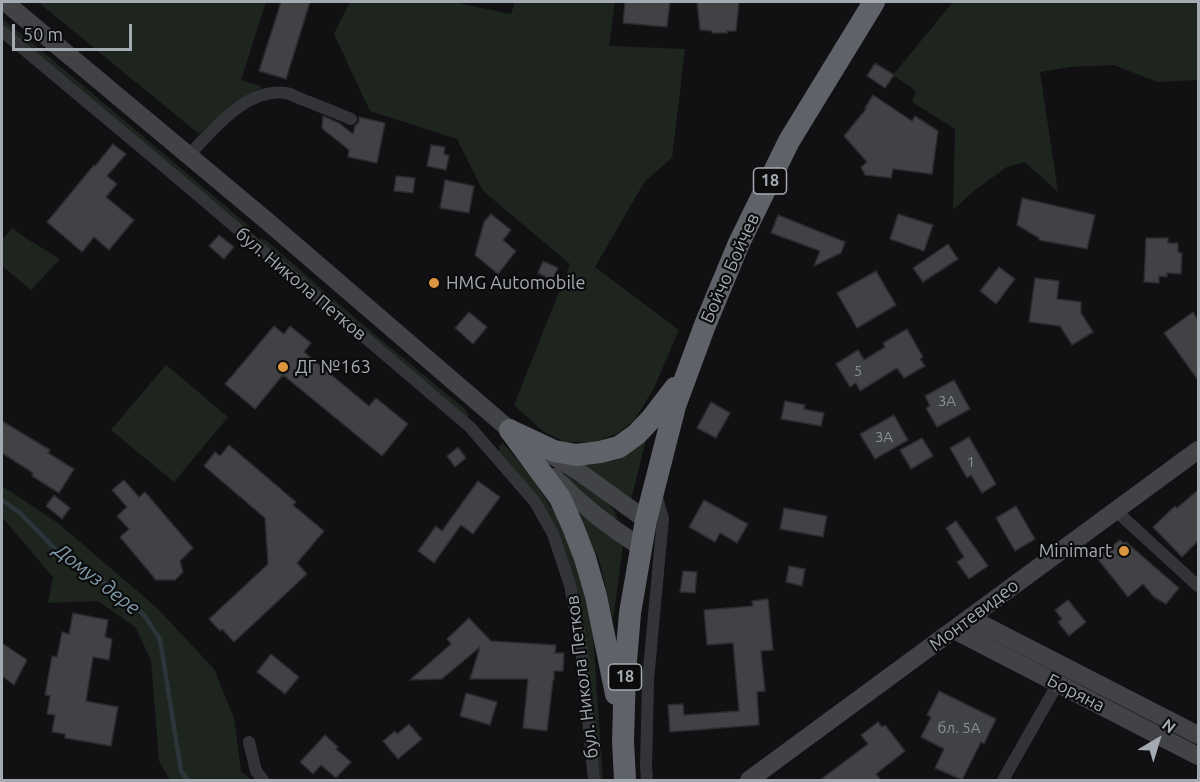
<!DOCTYPE html>
<meta charset="utf-8">
<style>
body{margin:0}
#map{position:relative;width:1200px;height:782px;overflow:hidden;background:#111113;font-family:Ubuntu,sans-serif}
canvas{display:block}
.frame{position:absolute;inset:0;border:3px solid #a4aab2;pointer-events:none}
.north{position:absolute;left:1128px;top:710px;width:60px;height:60px;-webkit-text-stroke:4px #0c0c0d;paint-order:stroke;rotate:38deg;font-size:16px;font-weight:700;line-height:24px;text-align:center;color:#a4aab2}
.north::after{content:'';display:block;margin:auto;width:21px;height:27px;background:#a4aab2;clip-path:polygon(50% 0,100% 100%,50% 72%,0 100%)}
.scale{position:absolute;left:12px;top:24px;width:120px;height:27px;box-sizing:border-box;border:3px solid #a4aab2;border-top:0;padding-left:8px;font-size:18px;line-height:21px;white-space:nowrap;color:#a4aab2;-webkit-text-stroke:4px #0c0c0d;paint-order:stroke}
</style>
<div id="map">
<canvas width="1200" height="782"></canvas>
<div class="frame"></div>
<div class="north">N</div>
<div class="scale">50 m</div>
</div>
<script>
const context = document.querySelector('canvas').getContext('2d');
context.lineJoin = 'round';
function paint(path, color) {
  context.fillStyle = color;
  context.fill(path, 'evenodd');
}
function trace(path, color, width, dash) {
  context.strokeStyle = color;
  context.lineWidth = width;
  context.lineCap = dash ? 'butt' : 'round';
  context.setLineDash(dash || []);
  context.stroke(path);
}
function drawText(font, color, halo, rows, align = 'center') {
  context.font = font + ' Ubuntu,sans-serif';
  context.lineWidth = 4.5;
  context.setLineDash([]);
  context.textBaseline = 'middle';
  context.strokeStyle = halo;
  context.fillStyle = color;
  for (const [text, x, y, turn = 0] of rows) {
    context.save();
    context.translate(x, y);
    context.rotate((+turn || 0) * Math.PI / 180);
    context.textAlign = isNaN(turn) ? turn : align;
    if (halo) context.strokeText(text, 0, 0);
    context.fillText(text, 0, 0);
    context.restore();
  }
}
paint(new Path2D(`
 M38 2H266L241 80 263 87 232 104 199 134Z
 M350 2H453L511 14 515 2H615L609 46 685 49 672 158 645 181 595 267 679 330 654 388 634 421 616 434 595 442H565L544 432 514 405 570 264 483 191 457 139 370 111 334 34Z
 M953 2H1198V80L1157 82 1114 65 1070 67 1040 72 1058 192 1025 162 1007 167 975 190 953 210 955 129 912 102 916 91 893 75Z
 M2 19 23 35 248 225 250 229 247 232 2 26Z
 M12 228 24 237 60 259 31 290 2 266V240Z
 M261 238 267 241 274 247 355 318 465 409 468 414V418L259 240Z
 M166 365 228 417 174 482 111 430Z
 M647 435 631 500 575 462Z
 M503 443 533 479 557 517 580 571 593 635 603 780H596L567 561 499 454V446Z
 M567 474C585 487 610 498 618 519H611L565 477Z
 M2 486 58 523 156 607 214 669 234 718 241 771 251 780H170L159 761 151 660 135 627 98 601 48 603 53 577 2 517Z
 M577 512 623 546 613 619 600 563Z`), '#1e251e');
trace(new Path2D(`
 M2 500 20 513 68 562 115 589 144 615 160 639 181 771 188 780`), '#2c353a', 4.5);
const building = new Path2D(`
 M281 2H310L286 79 259 71Z
 M625 2H670L667 27 623 23Z
 M697 2H739L736 31H727V33H712V31L700 30Z
 M875 63 894 75 885 88 867 76Z
 M873 95 912 121 915 116 938 131 932 174 893 169 891 178 865 175 861 167 867 162 844 136 866 109 865 108Z
 M323 116 339 123 353 134 355 126 359 122V117L385 123 377 163 348 157 349 150 324 130 322 127Z
 M113 144 126 154 107 176 117 184 106 197 134 220 109 250 94 237 82 252 47 222 94 165 95 166Z
 M431 145 445 147 444 154 449 156 446 170 427 166Z
 M396 176 415 178 413 193 394 191Z
 M445 180 474 186 469 213 440 208Z
 M1022 198 1095 215 1087 249 1039 240V238L1017 225Z
 M491 214 511 230 503 240 516 251 498 274 475 255 484 222Z
 M898 214 933 225 924 251 890 239Z
 M778 215 845 242 841 253 814 266 820 251 771 233Z
 M219 235 234 247 224 259 209 246Z
 M1146 238H1168V243H1178V252L1182 253 1181 274 1167 273V277L1159 276V283L1144 282Z
 M948 244 958 259 923 282 913 268Z
 M543 261 558 268 552 280 538 273Z
 M999 267 1015 279 996 304 980 291Z
 M876 271 896 305 857 328 837 293Z
 M1035 278 1059 281 1057 299 1081 302V313L1093 332 1072 345 1060 326 1029 322Z
 M469 312 487 327 473 344 455 328Z
 M1193 312 1198 320V380L1164 333Z
 M274 326 284 334 290 326 311 343 304 352 369 406 376 398 408 424 382 456 283 375 255 409 225 384Z
 M907 329 923 357 920 359 925 366 904 378 897 368 860 391 856 383 850 387 836 364 858 350 864 360 885 347 883 343Z
 M954 380 970 409 937 427 926 408 930 406 925 396Z
 M785 401 805 405 804 409 824 413 821 426 781 419Z
 M711 402 730 413 716 438 697 428Z
 M894 415 908 440 875 459 860 434Z
 M2 421 50 450 48 453 74 469 59 493 32 476 33 473 2 453Z
 M969 437 996 484 982 493 971 475 967 478 950 448Z
 M922 438 933 456 911 469 900 450Z
 M229 445 296 502 293 505 324 531 297 563 307 574 234 642 222 629 220 631 209 619 268 564 265 518 204 466 215 452 220 456Z
 M458 447 466 458 455 467 447 456Z
 M124 480 139 497 145 492 193 548 180 561 183 572 175 580H156L120 537 129 529 117 516 127 507 112 490Z
 M478 481 500 497 473 534 461 525 434 563 418 551 436 526 442 531Z
 M1198 490V541L1182 557 1153 527 1175 506 1177 508Z
 M54 495 70 508 62 519 46 506Z
 M704 500 748 524 737 543 720 533 715 542 689 527Z
 M1016 506 1035 539 1015 551 996 518Z
 M784 508 827 516 823 537 780 529Z
 M956 521 988 566 969 579 957 562 964 557 946 528Z
 M1120 540 1124 543 1126 542 1179 588 1166 604 1154 597 1143 584 1128 597 1097 558Z
 M789 566 805 569 802 586 786 582Z
 M683 571 697 572 695 593 680 592Z
 M768 599 773 650 761 651 765 691 757 692 759 725 670 732 668 705 683 704 684 715 739 711 733 643 707 645 704 610 753 606 752 601Z
 M1068 600 1086 622 1069 636 1058 622 1062 619 1055 610Z
 M73 613 108 620 105 637 112 639 109 660 93 657 86 701 118 707 111 746 65 738V734L52 732 55 715 47 714 50 696 45 695 52 656 57 657 62 632 69 634Z
 M469 618 491 641 556 645 555 653H564L563 671H554V680H553L547 731 523 728 528 679H470L480 647 442 679 410 680 451 644 447 639Z
 M2 643 27 660 14 685 2 676Z
 M271 654 299 677 285 694 257 672Z
 M939 691 996 719 984 744 981 742 962 780 935 768 944 749 921 737 931 717 927 715Z
 M466 693 497 702 490 725 460 716Z
 M878 722 882 727 885 725 905 751 876 774 881 780H820L868 744 861 735Z
 M409 724 422 739 398 759 383 741 395 731 397 734Z
 M325 735 338 747 336 749 351 762 336 778 321 765 313 774 300 762Z`);
paint(building, '#404245');
trace(building, '#2c2c2e', 1.5);
trace(new Path2D(`
 M2 31 174 175 470 427 535 502 553 534 570 585 580 637 594 780
 M189 155C214 129 245 88 286 93 292 94 298 98 304 100 319 106 335 112 351 119
 M1115 510 1198 586
 M249 742 256 771 263 780
 M647 780 646 767 648 680 663 518 656 495
 M1003 780 1058 683`), '#333437', 12);
trace(new Path2D(`
 M5 2 267 221 510 430 518 439
 M548 453 578 471 646 520
 M554 477C581 505 607 526 641 547
 M970 618 1198 735
 M954 630 1198 756
 M749 780 1198 450`), '#414347', 18);
trace(new Path2D(`
 M510 430 560 498 573 527 585 558 596 596 616 694
 M511 431 554 451 576 455 600 452 619 447 637 434 652 418 675 388
 M625 780 623 741 625 673 630 613 646 520 675 406 705 325 739 243 789 141 874 2`), '#5f6268', 22);
for (const [x, y, r, color] of [
 [434,283,6,"#dc9640"],
 [283,367,6,"#dc9640"],
 [1124,551,6,"#dc9640"]
]) {
  const dot = new Path2D();
  dot.arc(x, y, r, 0, 2 * Math.PI);
  context.fillStyle = color;
  context.fill(dot);
  trace(dot, '#0c0c0d', 2);
}
drawText('15px', '#8b9097', null, [
 ["5",858,371],
 ["3А",947,401],
 ["3А",884,437],
 ["1",971,462],
 ["бл. 5А",959,728]
]);
for (const [x, y, w] of [
 [770,181,33],
 [625,677,33]
]) {
  const box = new Path2D();
  box.roundRect(x - w / 2, y - 13, w, 26, 4.5);
  context.fillStyle = '#0c0c0d';
  context.fill(box);
  trace(box, '#a4aab2', 1.5);
}
drawText('bold 16px', '#a4aab2', null, [
 ["18",770,181],
 ["18",625,677]
]);
drawText('18px', '#a4aab2', '#0c0c0d', [
 ["Бойчо Бойчев",730,268,-66],
 ["бул. Никола Петков",301,284,40],
 ["Монтевидео",974,615,-37],
 ["бул. Никола Петков",582,677,-97],
 ["Боряна",1076,693,27]
]);
drawText('18px', '#a4aab2', '#0c0c0d', [
 ["HMG Automobile",446,283],
 ["ДГ №163",295,367],
 ["Minimart",1112,551,"right"]
], 'left');
drawText('italic 20px', '#7f9aa9', '#0c0c0d', [
 ["Домуз дере",97,579,38]
]);
</script>
